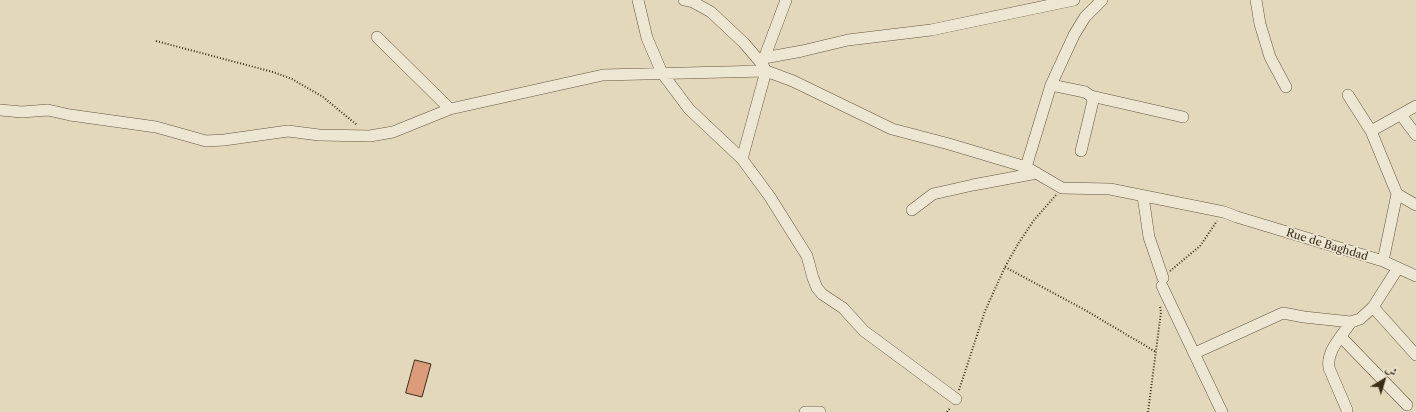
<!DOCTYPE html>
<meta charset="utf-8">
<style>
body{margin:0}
#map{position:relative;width:1416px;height:412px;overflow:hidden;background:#e3d8bc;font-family:"Libre Caslon Text",Amiri,serif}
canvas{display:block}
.north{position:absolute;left:1364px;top:360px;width:40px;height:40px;-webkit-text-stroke:3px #ede6d3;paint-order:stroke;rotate:38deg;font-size:11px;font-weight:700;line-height:16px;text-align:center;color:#3b2b17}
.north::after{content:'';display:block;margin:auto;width:14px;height:18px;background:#3b2b17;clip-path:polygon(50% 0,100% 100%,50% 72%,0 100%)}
</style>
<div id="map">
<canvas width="1416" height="412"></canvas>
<div class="north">ش</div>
</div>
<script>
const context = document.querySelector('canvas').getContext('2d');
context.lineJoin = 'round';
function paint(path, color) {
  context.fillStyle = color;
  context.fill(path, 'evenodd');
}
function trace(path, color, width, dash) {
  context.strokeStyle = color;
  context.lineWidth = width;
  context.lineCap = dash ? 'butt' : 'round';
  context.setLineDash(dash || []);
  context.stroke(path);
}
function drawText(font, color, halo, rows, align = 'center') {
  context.font = font + ' "Libre Caslon Text",serif';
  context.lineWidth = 3.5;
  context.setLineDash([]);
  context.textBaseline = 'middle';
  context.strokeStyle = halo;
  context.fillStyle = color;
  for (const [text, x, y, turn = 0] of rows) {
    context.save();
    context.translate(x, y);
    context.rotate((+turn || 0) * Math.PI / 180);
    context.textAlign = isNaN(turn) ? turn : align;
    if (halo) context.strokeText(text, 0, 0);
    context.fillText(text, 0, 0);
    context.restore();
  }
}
const building = new Path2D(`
 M415 360 431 364 422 397 406 393Z`);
paint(building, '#dc9b7b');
trace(building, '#3b2b17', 1);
const street = new Path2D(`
 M638 0 647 38 662 73 689 109 742 159 770 197 807 256 813 278 817 288 822 294 843 308 864 331 956 399
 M684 0 693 2 711 12 744 43 762 64 766 71 742 159
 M1256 0 1260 24 1270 57 1286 87
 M377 37 450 109
 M764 58 802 51 848 40 931 30 1074 0
 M762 64 786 0
 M1051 85 1085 92 1091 96 1093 101 1081 151
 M1348 95 1371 131 1397 194 1383 261
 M1091 96 1183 117
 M0 110 22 112 48 110 70 115 156 127 206 141 224 140 288 131 319 135 370 136 393 132 450 109 603 75 766 71 793 81 892 129 949 144 1026 167 1062 188 1110 189 1224 212 1237 217 1383 261 1416 276
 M1401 115 1416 135
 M1371 131 1416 106
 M1026 167 1051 85 1074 35 1085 17 1102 0
 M1397 194 1416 205
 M1143 196 1149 237 1163 278
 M912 210 933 194 973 185 1037 173
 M1162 286 1222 412
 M1373 307 1416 355
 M1341 337 1407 405
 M1195 353 1283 313 1304 317 1351 322 1360 319 1373 307 1398 268
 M1347 410 1329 368C1326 351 1342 336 1351 322
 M805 412H820`);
trace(street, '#655640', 12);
trace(new Path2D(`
 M156 41 273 72 292 79 323 97 357 125
 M1005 267 1085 310 1156 352
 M1170 271 1200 246 1217 221
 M959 390 985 311 1005 267 1018 244 1034 220 1056 195
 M947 412 950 408
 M1148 412 1161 312 1160 306`), '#3b2b17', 2, [1, 2]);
trace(street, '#ede6d3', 11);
drawText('11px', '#3b2b17', '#ede6d3', [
 ["Rue de Baghdad",1327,245,17]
]);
</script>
